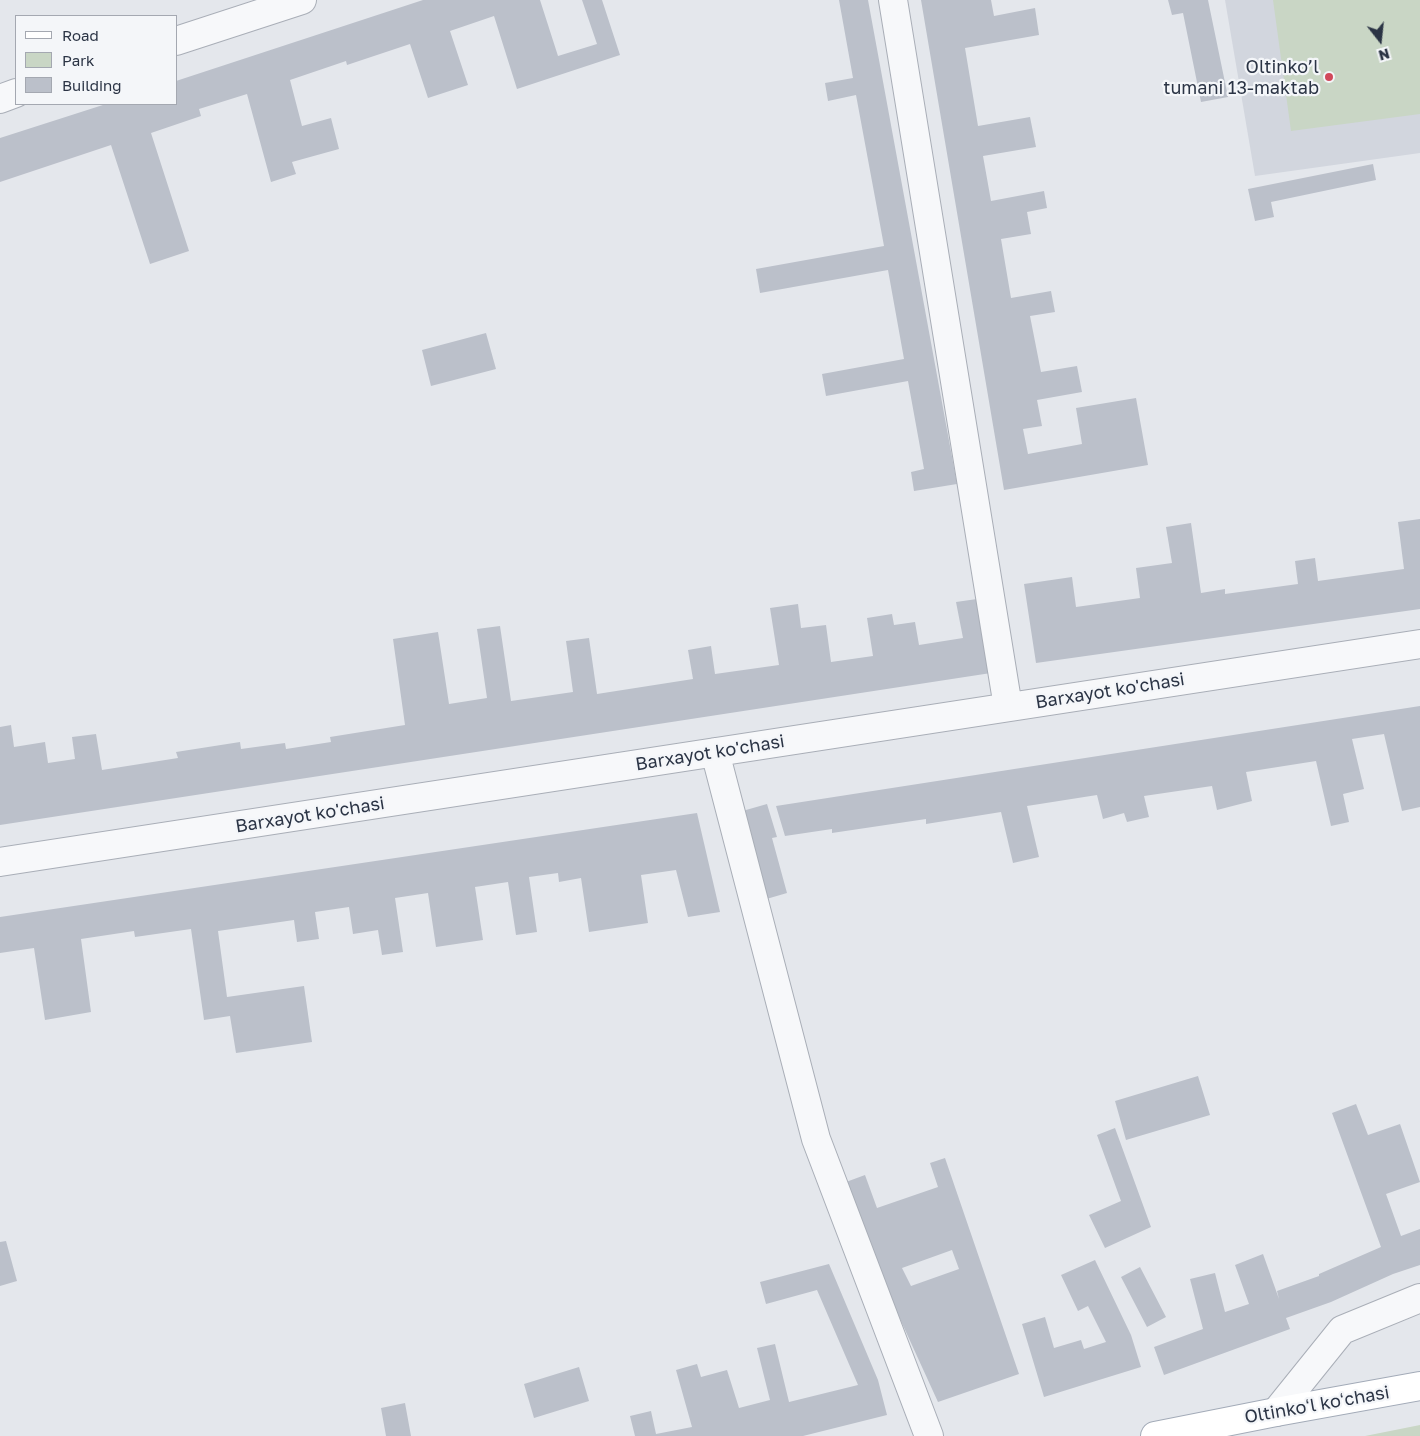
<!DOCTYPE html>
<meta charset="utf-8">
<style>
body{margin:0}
#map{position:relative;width:1420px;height:1436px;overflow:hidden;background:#e4e7ec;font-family:"Golos Text",sans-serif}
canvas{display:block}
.legend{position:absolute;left:15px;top:15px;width:162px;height:90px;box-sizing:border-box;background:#f4f6f9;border:1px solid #a4a8b1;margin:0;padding:6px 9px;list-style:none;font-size:15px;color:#2b3445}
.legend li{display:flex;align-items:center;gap:10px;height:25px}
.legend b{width:25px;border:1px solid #a4a8b1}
.north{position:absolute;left:1355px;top:15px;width:50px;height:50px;-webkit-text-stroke:4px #f4f6f9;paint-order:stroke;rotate:164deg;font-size:14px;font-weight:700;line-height:20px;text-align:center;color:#2b3445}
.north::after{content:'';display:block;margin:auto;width:18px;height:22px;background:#2b3445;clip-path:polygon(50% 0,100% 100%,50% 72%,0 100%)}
</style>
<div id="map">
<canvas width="1420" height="1436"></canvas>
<ul class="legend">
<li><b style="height:6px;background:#fff"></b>Road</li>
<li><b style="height:14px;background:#c9d6c5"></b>Park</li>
<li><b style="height:14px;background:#bbc0ca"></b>Building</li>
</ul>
<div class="north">N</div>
</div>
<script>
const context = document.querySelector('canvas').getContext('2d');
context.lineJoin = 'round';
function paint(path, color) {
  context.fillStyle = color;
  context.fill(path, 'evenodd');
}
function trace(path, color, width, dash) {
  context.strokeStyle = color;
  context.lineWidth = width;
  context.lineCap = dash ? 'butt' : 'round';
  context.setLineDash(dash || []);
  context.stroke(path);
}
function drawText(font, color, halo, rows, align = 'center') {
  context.font = font + ' "Golos Text",sans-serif';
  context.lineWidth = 4.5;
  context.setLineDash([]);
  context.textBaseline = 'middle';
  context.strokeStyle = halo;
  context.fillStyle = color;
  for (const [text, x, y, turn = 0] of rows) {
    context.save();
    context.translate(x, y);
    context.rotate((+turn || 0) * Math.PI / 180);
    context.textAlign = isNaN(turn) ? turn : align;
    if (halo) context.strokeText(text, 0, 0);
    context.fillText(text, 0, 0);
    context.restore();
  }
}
paint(new Path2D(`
 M1225 0H1420V153L1255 176Z`), '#d2d6de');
paint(new Path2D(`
 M1273 0H1420V114L1291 131Z
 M1420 1425V1436H1365Z`), '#c9d6c5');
paint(new Path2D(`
 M423 0H540L558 56 597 44 582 0H602L620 55 517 89 494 16 450 31 468 85 428 98 410 44 347 65 346 61 290 80 302 126 331 118 339 149 292 162 296 174 271 182 247 94 199 109 201 116 151 133 189 251 150 264 111 145 0 182V138L106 104H176V81Z
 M839 0H868L957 484 914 491 911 472 924 469 908 381 826 396 822 374 904 359 888 270 760 293 756 269 884 246 856 95 828 101 825 83 853 78Z
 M921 0H991L994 16 1035 8 1039 35 965 48 978 126 1030 117 1036 147 983 156 991 201 1044 191 1047 208 1027 212 1031 234 1001 239 1011 298 1051 291 1055 312 1030 316 1041 372 1077 366 1082 392 1037 400 1042 426 1023 429 1028 454 1082 444 1076 408 1136 398 1148 465 1004 490Z
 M1168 0H1208L1228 97 1201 102 1183 13 1172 15Z
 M1373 164 1376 180 1271 202 1274 217 1255 221 1248 189Z
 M486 333 496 369 431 386 422 350Z
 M1420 519V609L1036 663 1024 584 1072 577 1076 607 1140 598 1136 568 1172 563 1166 527 1191 523 1201 593 1225 589V594L1298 584 1295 561 1315 558 1318 581 1404 569 1398 522Z
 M977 599 991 673 0 825V727L11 725 14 747 45 742 48 763 75 759 72 737 96 734 102 770 178 758 176 752 240 742 241 749 285 743 286 749 331 742 330 737 405 725 393 639 438 632 449 704 487 698 477 629 500 626 511 701 573 692 566 641 589 638 597 694 693 679 688 650 711 646 715 674 779 665 770 608 798 604 801 628 826 625 831 662 873 656 867 618 892 614 894 625 915 622 919 645 963 638 956 602Z
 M1420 706V807L1402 811 1384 734 1352 739 1364 789 1343 794 1349 822 1331 826 1316 761 1246 772 1252 801 1217 810 1212 786 1144 796 1149 817 1127 822 1124 813 1103 819 1097 795 1027 806 1039 857 1013 863 1001 812 926 824V819L832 833V829L785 836 776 806Z
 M767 804 777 837 772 838 787 893 763 900 739 812Z
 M697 813 720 912 688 917 676 870 641 875 648 923 589 932 581 878 559 882 558 873 529 877 537 932 516 935 508 882 475 887 483 940 436 947 428 893 395 898 403 952 382 955 378 930 353 934 349 907 315 912 319 939 297 942 294 920 218 931 227 997 304 986 312 1042 236 1053 230 1016 204 1020 191 929 135 937 134 931 81 939 91 1012 45 1020 34 948 0 953V917Z
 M1198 1076 1210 1115 1126 1140 1115 1101Z
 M1356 1104 1368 1135 1400 1124 1420 1182 1386 1194 1401 1236 1420 1229V1265L1393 1274 1331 1302 1286 1318 1290 1329 1164 1375 1154 1347 1203 1329 1190 1279 1215 1273 1225 1312 1249 1304 1235 1265 1263 1254 1279 1299 1277 1291 1319 1276V1274L1381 1247 1332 1113Z
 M1115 1128 1151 1227 1105 1248 1089 1215 1121 1201 1097 1135Z
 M945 1158 1019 1374 938 1402 869 1251 846 1182 865 1175 877 1208 938 1187 930 1163ZM952 1250 959 1269 911 1286 902 1268Z
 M6 1241 17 1281 0 1286V1242Z
 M1095 1260 1131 1335 1141 1367 1044 1397 1022 1324 1045 1317 1054 1348 1081 1340 1084 1349 1106 1342 1088 1306 1078 1311 1061 1275Z
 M829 1264 878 1380 887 1415 803 1436H635L630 1416 651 1411 656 1434 692 1427 676 1370 697 1364 701 1377 727 1370 739 1408 770 1400 757 1348 775 1344 789 1402 858 1385 817 1290 766 1304 760 1282Z
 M1140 1267 1166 1317 1147 1327 1121 1277Z
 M579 1367 589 1401 534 1418 524 1384Z
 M405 1403 411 1436H386L381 1408Z`), '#bbc0ca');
const minor = new Path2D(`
 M893 0 1008 707
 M176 41 302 0
 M0 99 16 93
 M715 752 816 1139 929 1436
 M0 862 1420 644
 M1276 1412 1342 1330 1420 1298`);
const major = new Path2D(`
 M1155 1436 1276 1412 1420 1386`);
trace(minor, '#a9aeb7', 30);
trace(major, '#a3abb8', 30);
trace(minor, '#f7f8fa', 28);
trace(major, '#fff', 28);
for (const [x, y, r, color] of [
 [1329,77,5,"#d1495b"]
]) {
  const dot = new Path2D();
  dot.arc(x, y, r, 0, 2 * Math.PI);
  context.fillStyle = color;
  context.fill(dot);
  trace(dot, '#f4f6f9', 2);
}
drawText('18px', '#2b3445', '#f4f6f9', [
 ["Oltinko’l",1319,67],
 ["tumani 13-maktab",1319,88]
], 'right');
drawText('18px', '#2b3445', '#f4f6f9', [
 ["Barxayot ko'chasi",1110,691,-9],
 ["Barxayot ko'chasi",710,753,-9],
 ["Barxayot ko'chasi",310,815,-9],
 ["Oltinkoʻl koʻchasi",1317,1405,-10]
]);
</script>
